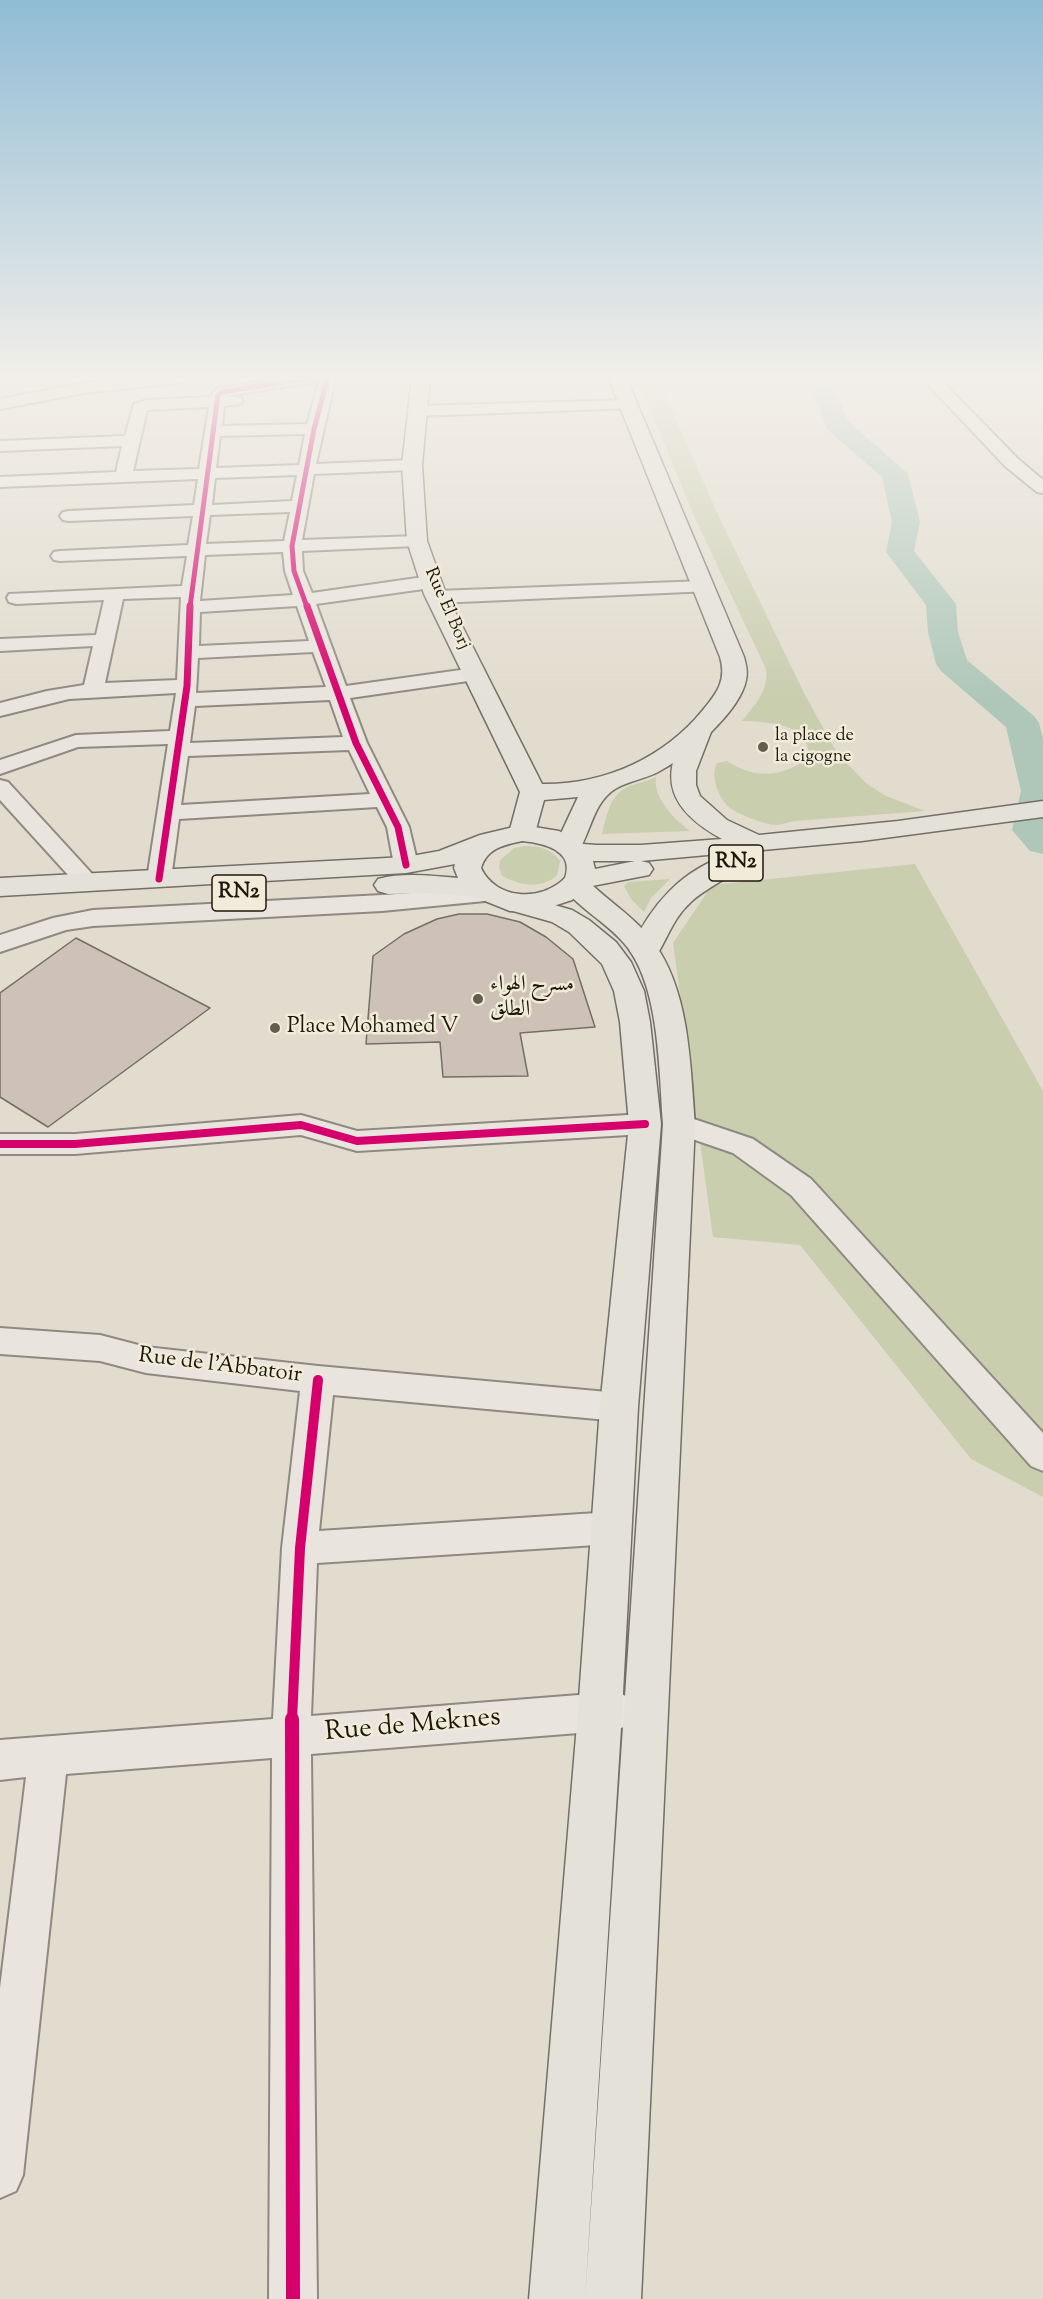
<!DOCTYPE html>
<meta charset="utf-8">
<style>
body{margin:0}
canvas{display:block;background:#e1dcce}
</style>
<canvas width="1043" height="2299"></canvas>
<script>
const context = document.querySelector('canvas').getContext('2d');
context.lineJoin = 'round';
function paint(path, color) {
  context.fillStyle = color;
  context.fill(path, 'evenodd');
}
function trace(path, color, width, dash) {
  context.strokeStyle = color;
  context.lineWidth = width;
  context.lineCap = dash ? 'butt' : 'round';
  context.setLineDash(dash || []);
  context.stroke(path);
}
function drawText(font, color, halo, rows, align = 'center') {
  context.font = font + ' "Sorts Mill Goudy",Amiri,serif';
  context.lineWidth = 5;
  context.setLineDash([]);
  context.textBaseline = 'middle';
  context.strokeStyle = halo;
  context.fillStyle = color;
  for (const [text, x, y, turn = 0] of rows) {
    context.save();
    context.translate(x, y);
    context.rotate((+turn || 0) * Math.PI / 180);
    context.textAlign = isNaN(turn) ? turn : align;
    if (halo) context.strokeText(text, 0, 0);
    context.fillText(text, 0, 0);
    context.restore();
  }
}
paint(new Path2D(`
 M637 377H657L720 519 804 693 837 753 867 784 886 796 925 811 794 821C788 822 781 825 775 825 766 825 734 813 728 806 718 797 710 775 717 763L727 761C754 779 783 778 809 757 810 722 767 722 742 721 755 705 769 690 766 669L694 516Z
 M656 777C653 798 674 819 690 831L602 834C606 817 610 794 629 786 638 783 647 781 656 777Z
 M525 846C540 846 551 849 560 861L557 875C542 890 519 885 502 876L499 867 500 860 514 848Z
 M915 864 1043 1091V1497L971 1459 800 1245 713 1237 673 943 712 885Z
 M670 879 651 898 644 912 631 899 624 886 628 882Z`), '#c9ceaf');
paint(new Path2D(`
 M802 377H826L841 403 848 421 908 474 920 522 914 551 956 604 958 632 967 660 1034 716 1039 723 1043 739V854L1030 851 1012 830 1021 791 1006 727 941 671 936 664 928 632 926 605 886 552 892 522 882 477 827 429 817 403Z`), '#aec7b9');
const building = new Path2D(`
 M459 914H487L520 922 546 937 573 959 595 1027 520 1033 528 1076 443 1077 440 1042 366 1044 373 956 404 934 437 919Z
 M76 938 210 1008 48 1127 0 1097V993Z`);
paint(building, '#cec2b8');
trace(building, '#736f67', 1.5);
const minor = new Path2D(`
 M143 377H193L185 382 84 393 0 409V399L84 383Z
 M287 377H333L335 380 316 464 412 460 420 465 412 470 314 474 302 540 417 536 423 537 426 541 423 545 417 546 302 551 303 571 312 593 431 576 438 578 440 582 438 586 431 588 316 604 346 686 475 668 482 670 485 674 482 678 475 680 350 698 367 743 409 827 418 865 414 870 406 872 398 870 394 865 387 827 377 807 179 819 171 879 167 884 159 886 151 884 147 879 168 744 78 747 0 774V760L76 735 170 731 176 693 69 699 0 716V703L47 691 84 685 93 646 0 651V639L96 635 104 600 16 604 9 602 7 598 9 594 182 586 187 556 60 561 54 560 51 556 54 552 60 551 188 545 193 516 69 521 63 520 60 516 63 512 69 511 194 505 198 479 0 487V477L116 472 122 446 0 451V441L125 436 134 404 147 400 210 397 216 389ZM316 382H319L307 424 222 426 224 406 241 404 243 401 241 398 226 396ZM209 407 199 469 133 471 147 410ZM305 434 299 465 216 468 220 436ZM297 475 292 501 212 505 215 478ZM290 512 284 541 206 544 210 515ZM283 552 285 571 293 595 200 601 205 555ZM181 597 177 680 105 683 123 599ZM297 606 309 641 199 646 200 612ZM313 652 326 687 196 693 198 658ZM330 700 343 737 190 743 195 706ZM349 750 370 794 181 805 188 756Z
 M921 377H938L1017 458 1043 480V493L1037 492 1005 466Z
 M628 400 636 405 634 408 417 416 409 411 417 406Z
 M704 581 711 583 713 587 711 591 437 603 430 601 428 597 430 593 437 591Z
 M0 780 8 782 95 877 99 882 95 887 87 889 79 887 0 800Z
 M486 888 495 890 498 895 495 900 382 911 93 926 66 930 0 952V935L53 918 93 910 382 895Z
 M645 1114 655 1117 659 1124 655 1131 645 1134 357 1151 301 1135 75 1154H0V1134H75L301 1115 357 1131Z
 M679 1114 753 1139 811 1179 1043 1433V1471L1031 1466 791 1195 733 1153 669 1131 665 1124 669 1117Z
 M0 1328 100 1335 146 1347 318 1366 619 1393 631 1397 635 1407 631 1417 619 1421 333 1395 319 1531 612 1512 624 1517 630 1528 624 1539 612 1544 317 1563 311 1716 617 1692 630 1698 636 1711 630 1724 617 1730 311 1754 317 2299H269L272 1758 66 1774 23 2175 16 2191 0 2198V1988L26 1777 0 1780V1740L273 1719 282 1548 300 1391 146 1373 100 1361 0 1354Z`);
const major = new Path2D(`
 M412 377H430L422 465 427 541 446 594 542 784C604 785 664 758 703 710 717 693 727 680 720 657L608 377H626L744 657C746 665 748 672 746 680 740 712 687 757 658 772 645 779 628 781 615 789 593 803 591 832 578 852L568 854 558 852 555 846 578 797 544 800 535 833 531 839 522 841 513 839 509 833 520 792 424 594 407 541 402 465Z
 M575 875 585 878C604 898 629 913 647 934 690 984 690 1062 695 1124L641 2299H585L663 1124C659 1072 660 991 628 948 609 923 579 910 561 884L565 878Z
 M516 894 572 910 589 920 616 942 631 962 644 991 650 1022 661 1124 638 1407 622 1712 585 2299H529L578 1712 600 1407 629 1124 620 1022 614 991 602 964 569 932 552 922 506 909 502 903 506 897Z`);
const highway = new Path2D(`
 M699 725 708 727 711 732 696 771V785L700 796 727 820 759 835 898 821 1043 801V817L862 841 641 861 649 863 653 869 649 875 587 887 572 900 535 912 510 911 475 897 431 893 388 894 378 891 374 885 378 879C404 872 432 876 458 878L454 868 455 864 406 873 0 896V878L406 857 439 851 480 835 522 825 559 831 583 844 596 845H641L722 839C671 811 655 778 690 727ZM522 841C543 843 575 850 565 878 541 902 496 900 481 868 487 848 504 845 522 841ZM593 861H635L595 869Z
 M731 855 741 857 745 863C737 874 704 889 691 902 673 918 668 938 655 958L645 960 635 958 630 951C649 907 683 867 731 855Z`);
trace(minor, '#8e8a81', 4);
trace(major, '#736f67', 3);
trace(highway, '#736f67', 3);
paint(minor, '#e9e5de');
paint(major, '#e4e1d9');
paint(highway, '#e4e1d9');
trace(new Path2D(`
 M190 607 218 395 221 392 317 377 327 380 314 429 292 546 294 571 307 607`), '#d6006c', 5);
trace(new Path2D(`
 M307 606 356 743 398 827 406 865
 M159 879 187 686 190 606`), '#d6006c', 7);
trace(new Path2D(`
 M0 1144H75L301 1125 357 1141 645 1124`), '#d6006c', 8);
trace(new Path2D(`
 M292 1720 300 1548 318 1380`), '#d6006c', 10);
trace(new Path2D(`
 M292 1719 293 2299`), '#d6006c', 14);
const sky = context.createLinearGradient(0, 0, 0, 699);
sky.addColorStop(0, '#91bcd5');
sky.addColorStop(0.54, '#f2efe9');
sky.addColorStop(1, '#f2efe900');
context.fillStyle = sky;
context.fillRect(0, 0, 1043, 699);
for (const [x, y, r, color] of [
 [763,747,6,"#645c4f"],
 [478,999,6,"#645c4f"],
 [275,1028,6,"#645c4f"]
]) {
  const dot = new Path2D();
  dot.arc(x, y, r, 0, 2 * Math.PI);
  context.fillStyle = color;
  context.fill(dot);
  trace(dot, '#f1ebda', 2);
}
drawText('18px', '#20170b', '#f1ebda', [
 ["Rue El Borj",446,609,66]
]);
drawText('18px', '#20170b', '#f1ebda', [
 ["la place de",775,737],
 ["la cigogne",775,758]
], 'left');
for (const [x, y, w] of [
 [736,863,54],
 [239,893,54]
]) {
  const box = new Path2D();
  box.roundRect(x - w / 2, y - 18, w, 36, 4.5);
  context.fillStyle = '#f1ebda';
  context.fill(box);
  trace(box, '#20170b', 1.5);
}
drawText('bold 21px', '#20170b', null, [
 ["RN2",736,863],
 ["RN2",239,893]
]);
drawText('22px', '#20170b', '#f1ebda', [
 ["مسرح الهواء",490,986],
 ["الطلق",490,1011],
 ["Place Mohamed V",287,1028]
], 'left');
drawText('22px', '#20170b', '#f1ebda', [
 ["Rue de l'Abbatoir",220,1367,7]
]);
drawText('27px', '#20170b', '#f1ebda', [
 ["Rue de Meknes",413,1727,-5]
]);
</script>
